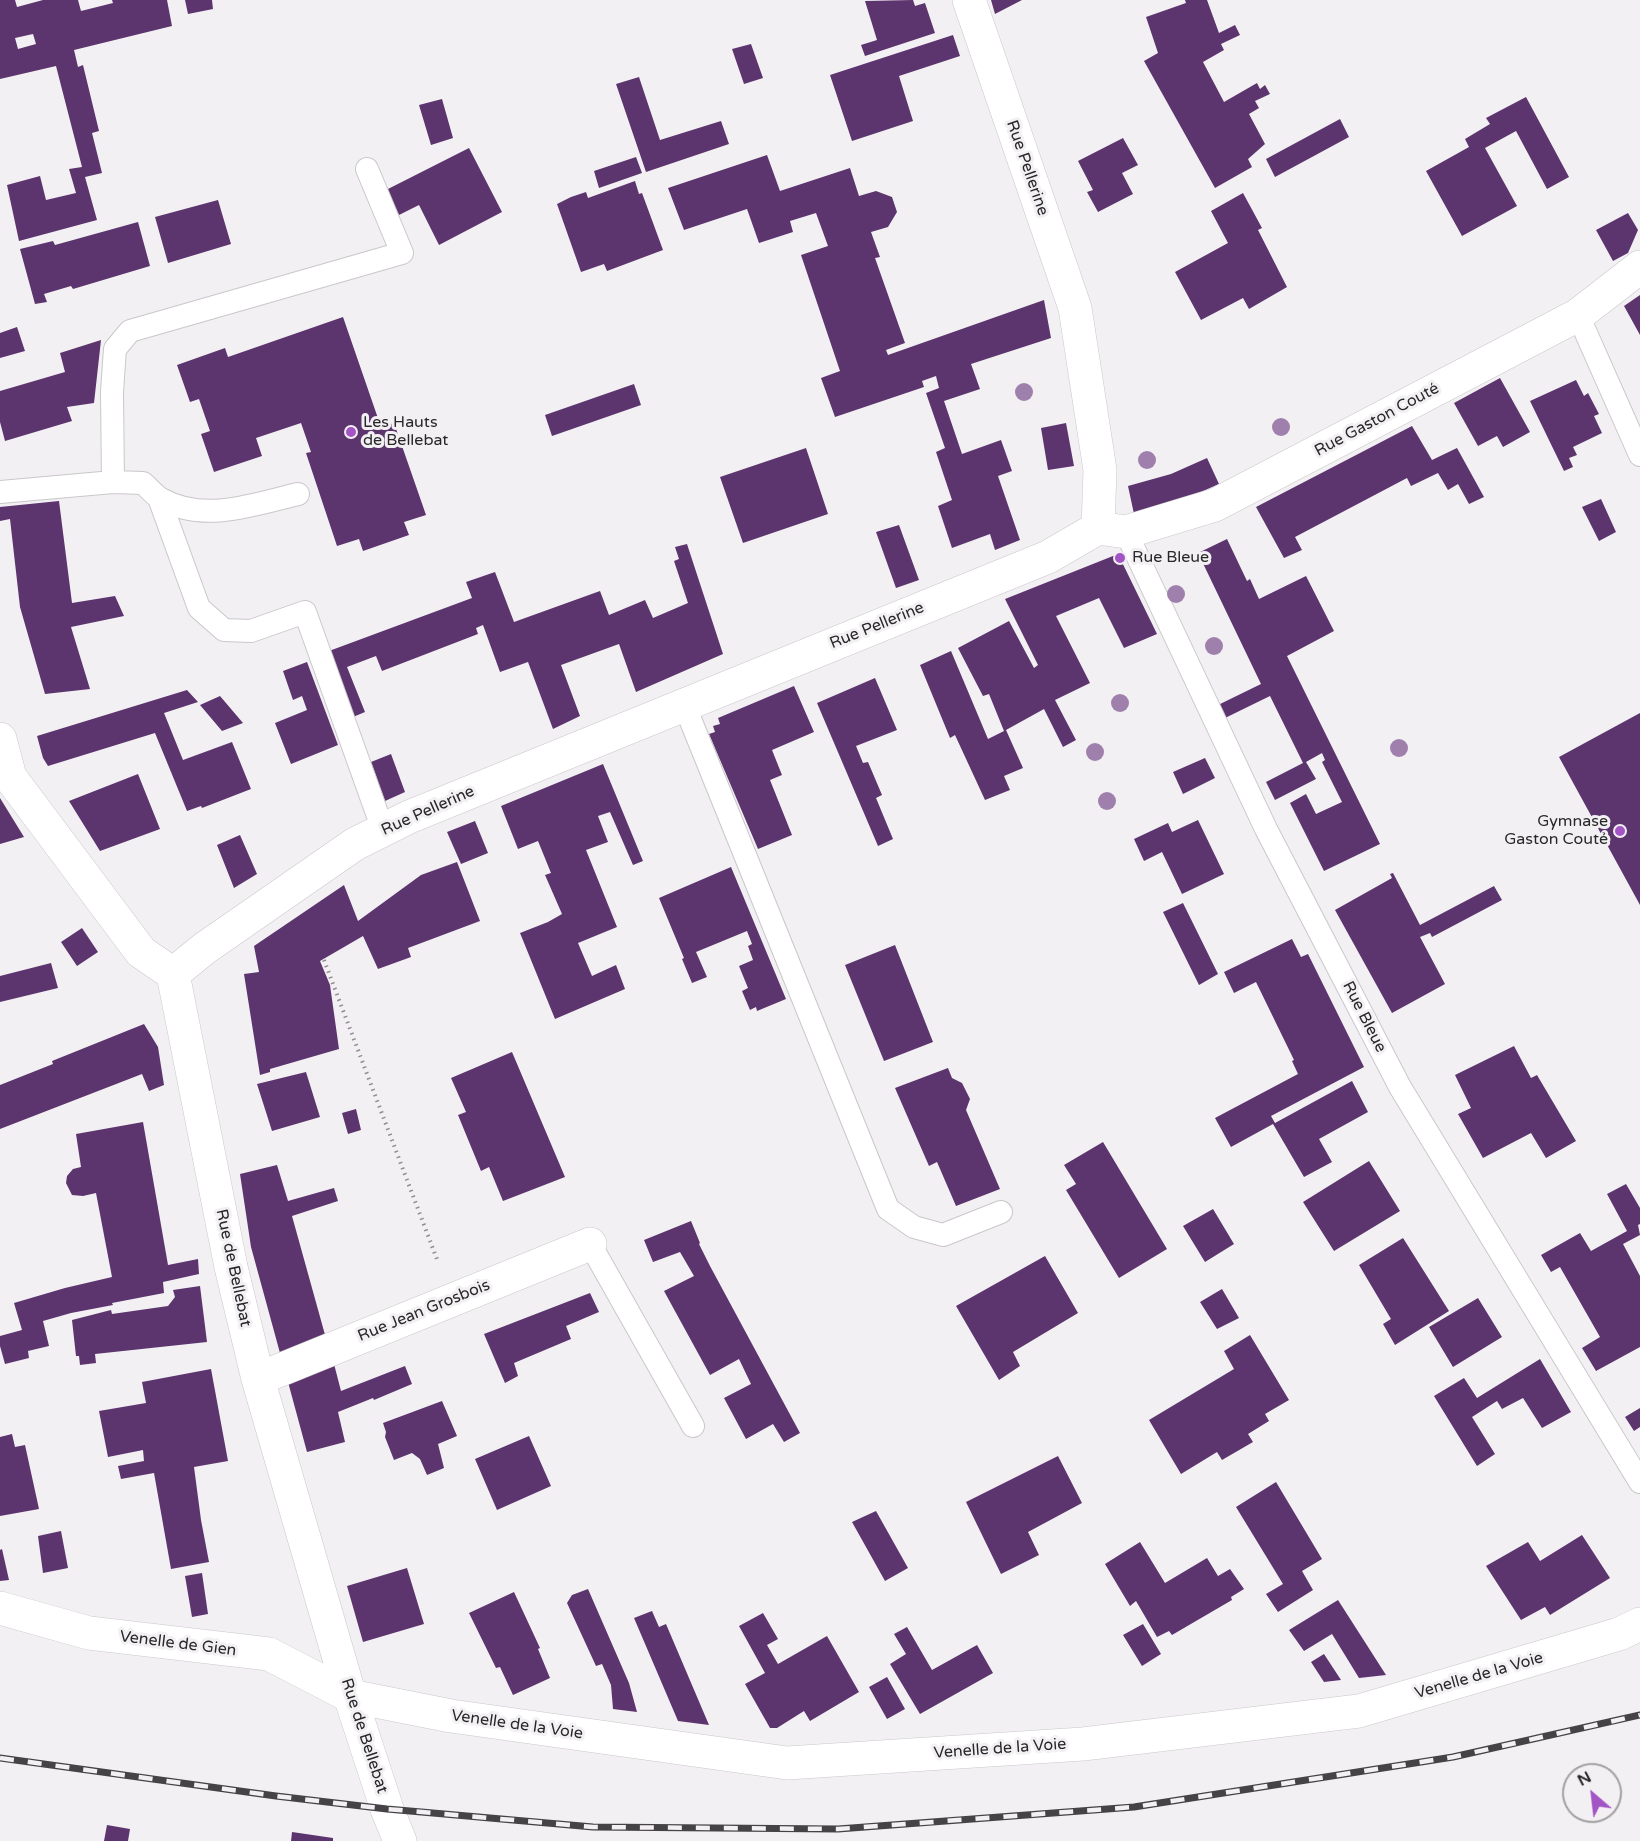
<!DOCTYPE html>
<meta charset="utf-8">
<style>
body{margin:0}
#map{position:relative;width:1640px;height:1841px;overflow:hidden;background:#f3f0f4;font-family:"Varela Round",sans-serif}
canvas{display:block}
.north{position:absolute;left:1562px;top:1763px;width:60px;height:60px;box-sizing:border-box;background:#f3f0f4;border:2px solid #a2a0a3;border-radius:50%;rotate:332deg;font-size:16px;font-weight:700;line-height:24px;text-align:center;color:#282729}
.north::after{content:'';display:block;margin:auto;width:21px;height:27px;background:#a354c5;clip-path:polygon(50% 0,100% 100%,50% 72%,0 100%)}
</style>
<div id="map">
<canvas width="1640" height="1841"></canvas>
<div class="north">N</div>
</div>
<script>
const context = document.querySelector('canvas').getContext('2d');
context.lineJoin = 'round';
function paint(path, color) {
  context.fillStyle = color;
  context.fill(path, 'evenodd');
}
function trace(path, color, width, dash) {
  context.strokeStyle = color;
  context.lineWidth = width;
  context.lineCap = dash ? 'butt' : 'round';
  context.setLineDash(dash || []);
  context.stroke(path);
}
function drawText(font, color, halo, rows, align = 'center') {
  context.font = font + ' "Varela Round",sans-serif';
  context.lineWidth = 6;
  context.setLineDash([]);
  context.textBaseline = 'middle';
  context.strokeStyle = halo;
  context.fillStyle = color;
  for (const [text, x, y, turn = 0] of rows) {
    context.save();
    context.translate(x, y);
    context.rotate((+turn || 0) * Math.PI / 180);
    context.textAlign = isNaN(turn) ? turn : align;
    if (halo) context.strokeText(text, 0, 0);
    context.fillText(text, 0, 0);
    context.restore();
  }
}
paint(new Path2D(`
 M0 0H15L17 7 43 0H78L81 11 113 3 112 0H167L172 26 74 50 78 67 83 65 99 131 92 133 102 173 85 177 97 220 19 241 7 185 40 176 46 200 76 193 69 169 82 167 56 66 0 79ZM33 34 36 44 18 49 15 38Z
 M185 0H212L213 9 188 14Z
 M913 0 915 6 925 3 935 33 865 56 861 45 877 40 865 1Z
 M991 0H1022L995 14Z
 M1185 0H1207L1219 33 1235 25 1240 35 1221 44 1224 50 1203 62 1224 102 1257 83 1260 89 1265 85 1270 94 1255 101 1259 108 1249 114 1265 144 1248 159 1252 167 1215 188 1144 61 1158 53 1146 17 1186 3Z
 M953 35 960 56 899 76 913 121 852 141 830 75Z
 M751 44 763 78 744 84 732 49Z
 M639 77 660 140 721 121 729 144 646 172 616 84Z
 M1526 97 1569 177 1547 189 1516 131 1485 148 1517 206 1462 236 1426 171 1469 147 1465 139 1490 124 1486 118Z
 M442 99 453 138 431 145 419 105Z
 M1340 119 1349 137 1275 177 1266 159Z
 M1123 138 1138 165 1122 173 1133 194 1098 212 1087 192 1093 190 1078 161Z
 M469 148 502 212 439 245 419 205 399 215 386 190Z
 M767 155 780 191 850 168 859 196 876 191 892 197 897 212 888 227 871 232 880 257 875 258 905 343 886 350 888 355 1044 300 1051 338 971 364 980 389 944 401 962 454 1001 440 1012 471 998 476 1020 540 995 550 990 534 952 548 938 506 952 500 936 452 945 448 926 393 939 388 936 376 922 381 924 387 835 417 821 378 840 371 801 255 828 246 816 213 790 221 793 232 759 243 747 209 684 230 668 188Z
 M636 157 642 173 599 188 594 171Z
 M635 181 639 194 642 193 663 250 607 271 604 264 581 272 557 204 571 197 586 192 588 198Z
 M1243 193 1262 228 1258 230 1287 287 1249 309 1243 298 1201 320 1175 272 1228 243 1211 211Z
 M218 200 231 244 168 263 155 217Z
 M1628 213 1638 230 1628 253 1613 261 1596 230Z
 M138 222 150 266 73 289 71 286 44 294 47 302 35 304 20 249 53 241 55 245Z
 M1640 295V335L1624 306Z
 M343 317 381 427 394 423 426 515 404 522 409 535 363 551 359 539 337 546 306 453 311 452 301 423 256 438 262 456 214 472 201 434 210 431 199 399 190 402 177 365 225 348 228 357Z
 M17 327 25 351 0 358V333Z
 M101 340 94 403 67 407 72 421 5 441 0 422V391L65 372 60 353Z
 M1500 378 1530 432 1503 447 1497 436 1478 446 1454 403Z
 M1576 380 1584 396 1588 393 1599 414 1594 416 1602 433 1573 447 1577 455 1569 458 1573 467 1564 471 1530 401Z
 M634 384 641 405 552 436 545 415Z
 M1066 423 1074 466 1048 470 1041 428Z
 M1412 426 1432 460 1457 448 1484 497 1469 504 1458 484 1448 490 1438 473 1411 486 1407 478 1295 537 1302 550 1284 558 1256 507Z
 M806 448 828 514 743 543 720 477Z
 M1207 458 1219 484 1178 502 1134 514 1128 486 1171 474Z
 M1601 499 1616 532 1599 541 1582 507Z
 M59 501 72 603 115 596 124 616 71 627 90 689 45 694 20 607 10 519 0 521V507Z
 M899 525 919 580 896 588 876 532Z
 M1227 539 1247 581 1250 579 1259 599 1306 576 1334 631 1287 656 1380 844 1324 871 1290 803 1306 794 1316 814 1342 802 1322 762 1325 760 1322 753 1306 762 1316 779 1275 800 1266 782 1303 763 1270 696 1223 719 1216 706 1261 684 1198 553Z
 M687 544 723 654 636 692 619 644 561 665 580 716 553 729 528 662 500 672 483 625 476 628 478 634 382 671 376 656 347 667 365 712 353 717 329 651 472 598 466 582 495 572 514 622 600 591 609 615 645 600 653 618 688 603 674 561 679 559 675 547Z
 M1118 554 1157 634 1124 648 1099 598 1056 616 1090 683 1055 700 1076 740 1063 747 1044 709 1006 730 1023 768 1004 776 1010 790 985 800 955 735 950 738 920 665 951 651 988 739 1004 731 989 694 983 696 958 648 1009 621 1034 668 1038 665 1005 599Z
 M307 662 338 745 291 764 275 723 307 710 302 696 293 700 283 671Z
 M875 678 897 730 856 746 863 763 868 762 882 795 876 798 893 839 878 846 817 703Z
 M794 686 814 732 772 750 782 775 770 780 792 835 758 849 709 734 715 732 713 726 720 724 718 718Z
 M187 690 198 702 164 713 183 760 232 742 251 789 202 808 201 806 187 811 155 733 48 766 43 758 37 736Z
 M220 696 243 723 222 731 200 705Z
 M1640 713V905L1559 757Z
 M391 754 405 792 385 801 371 762Z
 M1205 758 1215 778 1183 794 1173 772Z
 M603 764 643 861 633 865 610 812 598 816 608 842 586 850 617 927 578 943 592 976 616 965 625 989 555 1019 520 933 548 922 562 914 545 875 551 873 538 841 518 849 501 806Z
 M138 774 160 829 100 851 69 801Z
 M0 798 24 837 0 844Z
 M1198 820 1224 874 1182 894 1162 852 1144 861 1134 839 1168 823 1172 832Z
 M475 821 488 853 461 864 447 832Z
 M240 835 257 874 234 888 217 845Z
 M457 862 480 921 408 948 411 957 378 969 363 936 320 961 330 985 339 1049 270 1069V1072L260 1075 244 974 259 972 254 946 344 885 358 921 421 875Z
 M731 867 786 999 757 1011 756 1007 750 1010 742 991 748 988 739 966 753 960 748 946 752 944 747 931 696 952 707 977 692 983 682 959 684 958 659 898Z
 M1393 873 1420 925 1494 886 1502 900 1432 937 1430 933 1420 937 1445 984 1392 1013 1335 910 1392 878 1390 874Z
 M1183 903 1218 974 1199 985 1163 912Z
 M82 928 98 952 77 966 61 942Z
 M1292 939 1301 957 1308 954 1364 1067 1271 1116 1275 1123 1352 1081 1368 1112 1319 1139 1332 1162 1304 1177 1273 1124 1231 1147 1215 1118 1298 1074 1292 1061 1294 1060 1256 982 1234 993 1224 972Z
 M895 945 933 1042 884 1061 845 965Z
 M51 963 58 988 0 1002V976Z
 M144 1024 158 1047 164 1085 149 1091 142 1074 0 1129V1085L53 1064 52 1061Z
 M1514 1046 1531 1078 1537 1075 1576 1141 1546 1158 1531 1133 1483 1158 1458 1114 1471 1108 1455 1075Z
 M512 1052 565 1177 503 1201 489 1167 481 1171 458 1115 466 1112 451 1078Z
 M948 1068 952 1078 962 1083 970 1099 966 1110 1000 1189 956 1206 937 1162 929 1166 895 1088Z
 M306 1072 320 1117 272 1131 257 1084Z
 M356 1109 361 1130 348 1134 342 1113Z
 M143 1122 168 1265 198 1259 199 1274 163 1282 164 1293 112 1303 113 1305 71 1313 43 1321 49 1346 28 1351 29 1358 5 1364 0 1346V1336L22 1330 14 1303 65 1288 112 1277 96 1193 83 1196 72 1195 66 1183 67 1176 73 1169 81 1167 76 1134Z
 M1103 1142 1167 1249 1119 1278 1066 1190 1076 1184 1064 1165Z
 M1369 1161 1400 1211 1334 1251 1303 1202Z
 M277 1165 288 1201 334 1188 338 1201 292 1216 327 1342 280 1353 251 1247 240 1174Z
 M1626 1184 1640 1208V1224L1638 1225 1640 1235 1623 1244 1640 1276V1347L1596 1371 1582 1348 1600 1337 1560 1267 1551 1272 1541 1255 1580 1233 1591 1251 1627 1231 1607 1194Z
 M1213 1209 1234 1244 1205 1262 1183 1226Z
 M691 1221 700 1243 699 1244 710 1266 800 1433 784 1442 773 1424 746 1439 724 1398 751 1384 739 1359 710 1375 664 1291 694 1276 680 1252 653 1262 644 1240Z
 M1403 1238 1449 1311 1395 1345 1383 1324 1391 1319 1359 1265Z
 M1045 1256 1078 1313 1013 1352 1020 1366 999 1380 956 1306Z
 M200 1286 207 1342 95 1354 96 1363 80 1365 79 1356H76L72 1320 111 1310 112 1314 168 1306 175 1297 173 1290Z
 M1222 1289 1239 1318 1217 1329 1200 1302Z
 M590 1293 599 1312 566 1326 571 1339 514 1363 518 1376 505 1383 484 1334Z
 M1478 1298 1502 1337 1453 1367 1429 1327Z
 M1250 1335 1289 1400 1265 1414 1269 1421 1248 1434 1253 1442 1222 1460 1217 1452 1181 1474 1149 1420 1234 1369 1224 1351Z
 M1540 1359 1571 1412 1542 1428 1523 1398 1502 1409 1497 1401 1472 1417 1495 1454 1477 1466 1434 1396 1464 1378 1477 1398Z
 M334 1364 341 1391 405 1366 412 1384 374 1400 373 1398 338 1412 345 1442 307 1452 288 1382Z
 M211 1369 228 1461 194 1467 201 1520 209 1562 171 1569 154 1473 121 1479 118 1466 144 1461 143 1450 108 1457 99 1411 146 1403 142 1382Z
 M442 1401 457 1436 438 1444 444 1468 427 1475 420 1459 412 1453 394 1460 385 1437 386 1432 383 1423Z
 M1640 1408V1427L1634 1431 1625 1417Z
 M12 1434 15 1447 25 1445 39 1509 0 1516V1437Z
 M529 1436 551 1486 497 1510 475 1459Z
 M1058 1456 1082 1503 1028 1532 1039 1555 1001 1574 966 1502Z
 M1276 1482 1322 1559 1302 1571 1313 1590 1278 1612 1266 1594 1283 1584 1236 1507Z
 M876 1511 908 1568 885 1581 852 1522Z
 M61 1531 68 1568 43 1573 38 1536Z
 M1582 1535 1610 1578 1550 1615 1545 1607 1521 1620 1486 1566 1528 1542 1540 1561Z
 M1140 1542 1165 1583 1207 1558 1218 1576 1230 1569 1244 1589 1231 1597 1232 1600 1172 1635 1169 1631 1157 1637 1136 1601 1130 1606 1105 1564Z
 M2 1549 9 1580 0 1581V1550Z
 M407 1568 424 1624 363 1642 347 1586Z
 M202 1573 208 1614 192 1617 185 1576Z
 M588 1589 629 1683 637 1712 613 1709 611 1685 602 1664 596 1666 567 1603 572 1595Z
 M514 1592 540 1648 538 1649 550 1678 513 1695 500 1667 496 1668 469 1613Z
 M1338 1600 1386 1675 1359 1678 1332 1634 1304 1651 1289 1630Z
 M652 1611 659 1627 666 1624 709 1725 678 1721 634 1618Z
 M763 1613 778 1639 767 1645 778 1664 827 1636 859 1692 810 1721 804 1711 777 1728H770L745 1684 765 1673 739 1626Z
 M1143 1624 1161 1654 1142 1666 1123 1635Z
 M907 1627 932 1670 977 1645 993 1673 920 1714 890 1664 906 1654 894 1634Z
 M1324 1654 1341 1680 1324 1682 1311 1662Z
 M887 1677 905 1709 887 1719 869 1687Z
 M107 1825 130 1829 128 1841H104Z
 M292 1832 333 1838V1841H291Z`), '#5c346e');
const lane = new Path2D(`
 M1578 315 1640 455
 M113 482 112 392 115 349 130 331 402 253 367 169
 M0 492 113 482 143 483C149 488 154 495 161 499 204 523 253 505 298 494
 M159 498 199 608 224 630 251 631 305 612 383 830
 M1126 532 1266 829 1400 1087 1640 1482
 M684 704 888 1209 914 1227 943 1235 1001 1212
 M590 1244 693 1426`);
const street = new Path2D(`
 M1098 528 1126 532 1215 505 1578 315 1640 267
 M0 739 10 777 141 952 173 974 231 1267 258 1379 350 1696 387 1809 400 1841
 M173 974 205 948 355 844 409 817 1048 557 1098 528 1100 470 1075 308 969 0
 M258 1379 590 1244
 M0 1608 89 1633 269 1654 350 1696 451 1716 787 1763 1083 1744 1359 1711 1619 1634 1640 1624`);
trace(lane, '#cac7cb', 24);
trace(street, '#cac7cb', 34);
trace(new Path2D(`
 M324 960 438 1262`), '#908e91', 4, [1.5, 4.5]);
trace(lane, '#fff', 22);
trace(street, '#fff', 33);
const rail = new Path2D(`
 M0 1758 276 1796 387 1809 593 1827 838 1829 1134 1807 1453 1757 1640 1715`);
trace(rail, '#454346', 7);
trace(rail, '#f3f0f4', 4.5, [14]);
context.fillStyle = '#9f80ac';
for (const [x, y] of [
 [1024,392],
 [1281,427],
 [1147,460],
 [1176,594],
 [1214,646],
 [1120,703],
 [1399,748],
 [1095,752],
 [1107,801]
]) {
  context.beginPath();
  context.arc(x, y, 9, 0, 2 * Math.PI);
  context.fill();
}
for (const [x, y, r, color] of [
 [351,432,6,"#a354c5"],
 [1120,558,6,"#a354c5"],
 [1620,831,6,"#a354c5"]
]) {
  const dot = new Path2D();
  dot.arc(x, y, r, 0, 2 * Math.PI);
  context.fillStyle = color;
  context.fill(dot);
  trace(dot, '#f3f0f4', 2);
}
drawText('16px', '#282729', '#f3f0f4', [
 ["Rue Pellerine",1027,168,71],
 ["Rue Gaston Couté",1377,420,-28],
 ["Rue Pellerine",877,626,-22],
 ["Rue Pellerine",428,811,-24],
 ["Rue Bleue",1364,1017,63],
 ["Rue de Bellebat",233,1268,78],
 ["Rue Jean Grosbois",424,1311,-22],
 ["Venelle de Gien",178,1644,7],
 ["Venelle de la Voie",1479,1676,-16],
 ["Venelle de la Voie",517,1725,8],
 ["Rue de Bellebat",364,1736,72],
 ["Venelle de la Voie",1000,1749,-4]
]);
drawText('16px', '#282729', '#f3f0f4', [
 ["Les Hauts",363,423],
 ["de Bellebat",363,441],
 ["Rue Bleue",1132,558],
 ["Gymnase",1608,822,"right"],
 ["Gaston Couté",1608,840,"right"]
], 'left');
</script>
